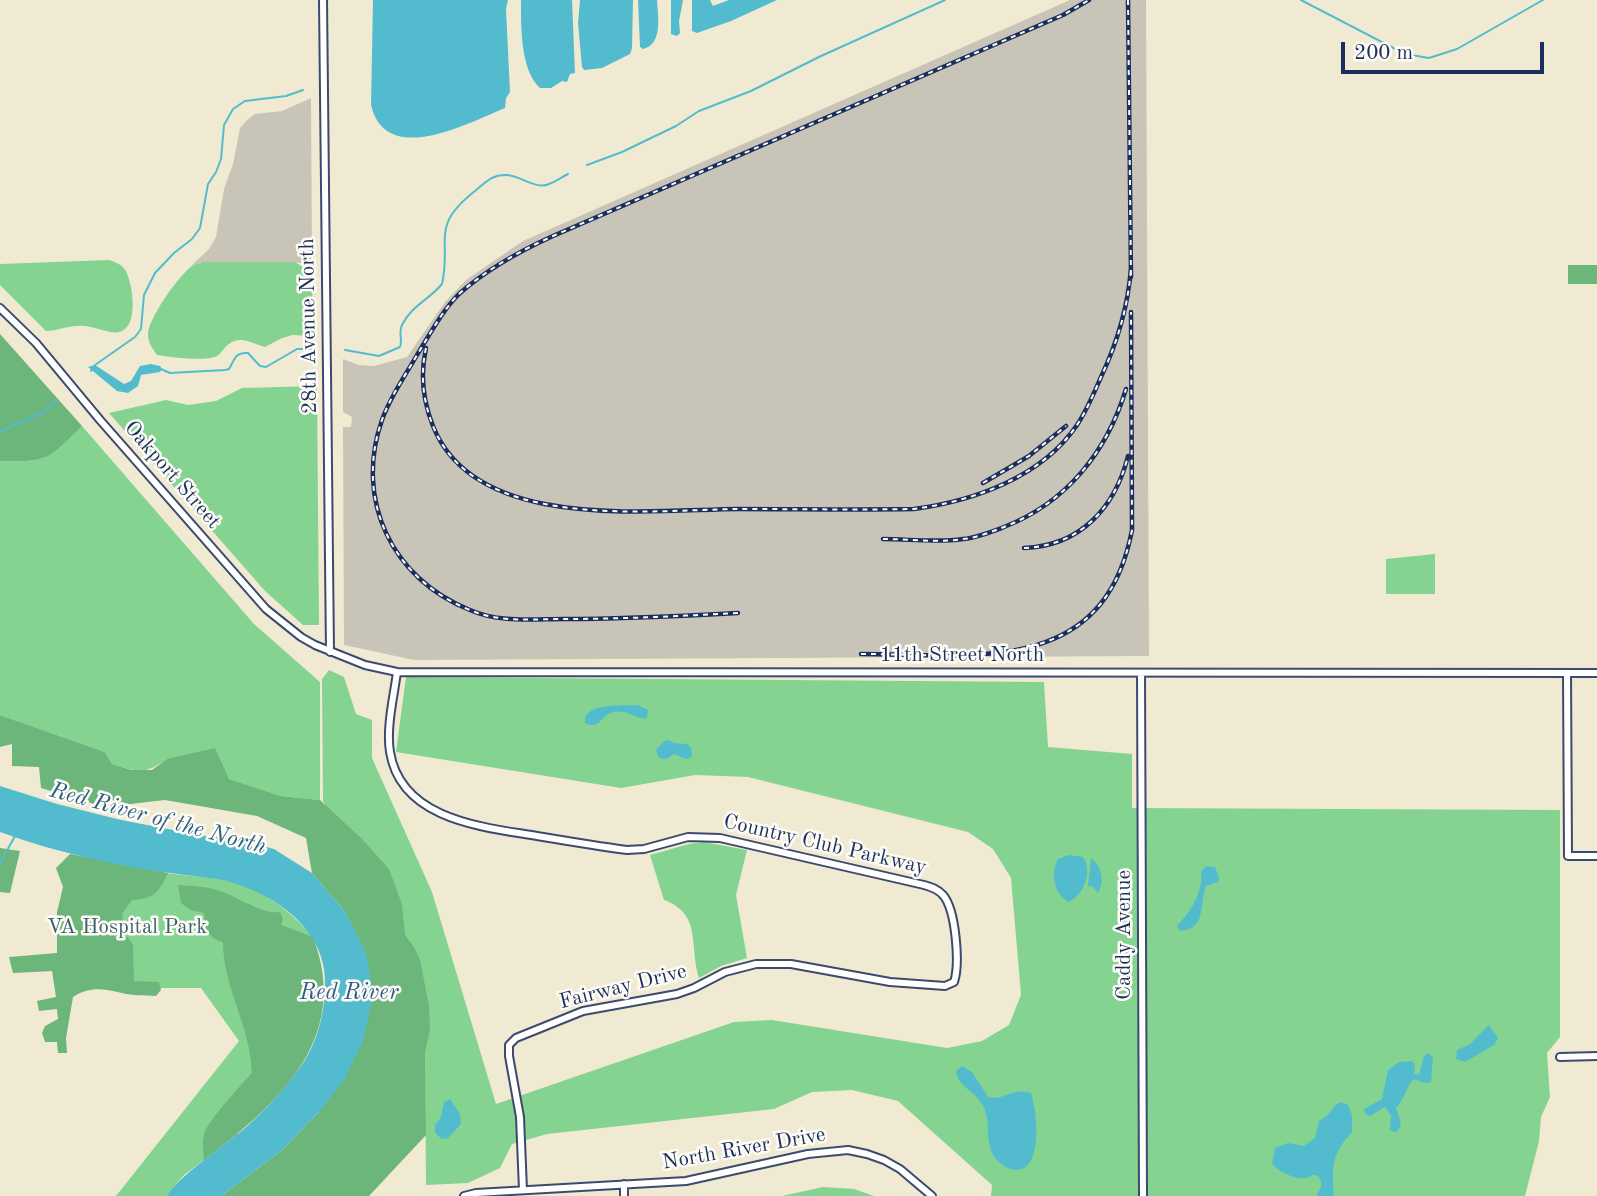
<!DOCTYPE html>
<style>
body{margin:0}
#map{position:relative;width:1597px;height:1196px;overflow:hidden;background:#f1ead2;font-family:"Old Standard TT",serif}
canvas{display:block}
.scale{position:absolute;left:1341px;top:42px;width:203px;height:32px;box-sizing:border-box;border:4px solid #1b2f5e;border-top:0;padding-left:9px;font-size:21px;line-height:24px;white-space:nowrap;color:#1b2f5e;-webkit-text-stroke:5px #fdfcf7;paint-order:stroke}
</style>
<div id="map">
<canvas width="1597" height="1196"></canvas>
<div class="scale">200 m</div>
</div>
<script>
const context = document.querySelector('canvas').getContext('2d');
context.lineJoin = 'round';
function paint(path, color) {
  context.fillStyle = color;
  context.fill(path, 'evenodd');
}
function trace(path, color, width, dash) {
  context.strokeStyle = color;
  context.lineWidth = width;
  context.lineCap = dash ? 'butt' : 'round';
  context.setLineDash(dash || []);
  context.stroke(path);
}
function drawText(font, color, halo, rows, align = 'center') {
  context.font = font + ' "Old Standard TT",serif';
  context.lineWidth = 5;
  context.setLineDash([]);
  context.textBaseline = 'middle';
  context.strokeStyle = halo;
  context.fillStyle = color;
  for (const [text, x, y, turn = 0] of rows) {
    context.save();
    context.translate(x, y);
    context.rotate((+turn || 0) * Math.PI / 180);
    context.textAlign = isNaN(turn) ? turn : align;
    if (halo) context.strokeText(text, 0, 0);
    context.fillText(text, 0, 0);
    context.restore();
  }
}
paint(new Path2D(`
 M1070 0H1146L1149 656 414 660 344 645 343 427H351L352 417 343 412V359L359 365 374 366 407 357 445 302 466 280 523 241Z
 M311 98 312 263 202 262 191 266 209 249 216 237 224 189 233 164 240 128 247 120 255 114 282 111Z`), '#c8c4b8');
paint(new Path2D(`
 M109 260C125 265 127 270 131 287 134 303 136 337 110 332 99 330 90 325 78 326 67 326 56 331 46 331L0 285V264Z
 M202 262H294L306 268 312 277 313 336 293 335 282 338 265 347C253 344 241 335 229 344 224 347 222 353 217 356 205 362 171 357 157 355 153 349 148 343 148 335 147 320 179 275 192 266 195 264 198 264 202 262Z
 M317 386 319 625H303L265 591 109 413 166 400 188 405 216 401 242 388Z
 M82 426 254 624 320 682V800L281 796 167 759C145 775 137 772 112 764L105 752 0 715V461C49 462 48 460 82 426Z
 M1435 554V594H1386V559Z
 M329 670 344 677 356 714 372 720V758L432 892 496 1104 734 1022 772 1020 947 1048 982 1041 1009 1025 1021 995 1011 878 993 849 968 832 748 777 695 775 621 788 396 752 406 677 1044 682 1048 747 1132 754V808L1560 810V1037L1547 1053 1550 1097 1541 1117 1539 1141 1525 1196H991L992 1185 898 1101 852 1090 812 1092 774 1109 547 1134 512 1144 500 1168 468 1183 426 1185 425 1052 402 944 323 801 322 679Z
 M704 842 747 850 736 895 747 958 721 966 699 978C689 944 702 914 664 900L650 855 689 844Z
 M70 854C101 861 133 867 165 873 185 876 205 876 224 880 261 888 289 909 313 937L237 1135 184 1175 166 1196H116L239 1041 201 988H66Z
 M823 1187 854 1189 874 1196H782Z`), '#85d391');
paint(new Path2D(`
 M1568 265H1597V284H1568Z
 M0 334 82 426C48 460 49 462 0 461Z
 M0 715 105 752 112 764 131 770H152L167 759 215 748 229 779 281 796 320 800 362 839 389 869 402 904 405 935 414 947 420 960 429 1006 430 1029 425 1052 426 1135 369 1196H221L281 1151 319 1112 346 913 312 873 306 838 257 816 165 800 104 807 41 788 39 767 12 766V744L0 747Z
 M0 848 20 851 10 893 0 892Z
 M70 854 168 873C159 892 154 899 132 900L122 914 124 932 133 945 134 981 159 982 161 990 156 996C145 995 133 996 122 993 102 989 91 986 73 997L66 1038 67 1053H58L57 1042H45L42 1033 45 1026 58 1019 57 1009 39 1011 37 1001 56 997 52 971 13 973 9 957 57 953V912L63 887 56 868Z
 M178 885C191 886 205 886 217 890 237 896 262 915 280 912L283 919 281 925 313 937C352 1039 278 1104 204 1160 203 1150 202 1141 205 1131 208 1122 243 1082 252 1073 251 1062 250 1051 247 1040 239 1007 223 977 223 942 207 938 205 928 204 913L190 910 181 903Z`), '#6cb57b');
paint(new Path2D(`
 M373 0H508L506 9 510 92 506 98 505 108C468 123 386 168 371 105Z
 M521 0H572L575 73 570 74 567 82 562 81 551 88H540C520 70 521 25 521 0Z
 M580 0H633L632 48 630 54 602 68 584 70 582 67 578 23Z
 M638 0H657C658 17 663 44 643 49L640 47Z
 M671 0H683L679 21 680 33 677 36 671 34Z
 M692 0H710L713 6 729 0H777L731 21 697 33 692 31Z
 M151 364 160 366 162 369 160 372 141 375 138 386 128 393 117 391 88 367 95 365 124 384 131 381 140 366Z
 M638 705 648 710 647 718C636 720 627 709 614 712 601 714 600 731 585 723 582 702 623 706 638 705Z
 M668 740 674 743 687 744 691 747 692 757 686 759 674 754 666 759 659 758 656 750 664 741Z
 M0 786 57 804 121 820 205 836 228 837 274 849 312 873 346 913 366 953 373 994 363 1041 344 1080 319 1112 281 1151 221 1196H166C185 1172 210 1156 234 1137 258 1118 281 1094 299 1069 316 1046 324 1017 325 989 329 931 277 895 227 881 214 878 199 877 185 875 162 872 140 869 117 864 77 856 38 846 0 832Z
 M1069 855 1083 857C1093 871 1084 896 1068 902 1054 893 1050 874 1058 859Z
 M1091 858C1102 867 1105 881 1098 893L1093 887 1088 886Z
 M1206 866 1215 867 1219 877 1218 882 1206 886C1199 904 1207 929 1180 931L1177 926C1191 911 1203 893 1201 872Z
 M1489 1025 1498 1038 1494 1045 1465 1062 1456 1059 1457 1050 1470 1044Z
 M1428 1053 1433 1057 1431 1082 1425 1083 1414 1079C1406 1086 1406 1097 1396 1108L1401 1123 1398 1131 1394 1132 1390 1130 1391 1116 1385 1107 1370 1116 1366 1115 1364 1109 1382 1099 1388 1070 1399 1062 1411 1061 1415 1064 1414 1074 1419 1075 1424 1056Z
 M962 1066 972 1072 988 1097C1006 1101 1010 1087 1031 1093 1037 1110 1044 1170 1016 1170 1008 1169 1001 1165 997 1160 982 1143 993 1121 982 1104 975 1091 958 1087 956 1071Z
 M450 1099 460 1114 461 1124 448 1138 441 1139 435 1132V1125L441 1117 444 1102Z
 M1340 1102 1348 1105 1352 1115V1132C1331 1155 1332 1166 1334 1196H1317C1319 1188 1325 1186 1318 1176 1306 1174 1318 1175 1306 1178 1296 1180 1279 1172 1272 1164L1275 1148 1288 1143 1304 1146 1315 1138 1319 1121C1332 1114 1330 1109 1340 1102Z`), '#52bcce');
trace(new Path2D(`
 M1301 0 1405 54 1429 58 1457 49 1543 0
 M587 165 622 152 676 126 699 111 751 91 821 56 945 0
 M345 350 379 356 400 347C403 339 398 333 402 325 412 305 429 300 442 284 452 239 429 227 475 191 485 183 492 174 507 175 521 176 537 190 549 184 555 182 562 177 568 174
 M161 369 170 373 225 370 229 369C235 359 235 352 248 353L260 366 266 367 297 349H313
 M91 371 95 365 135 337 141 329 144 295 155 273 174 253 192 239 200 228 208 184 216 172 221 159 224 125 233 109 245 101 286 96 303 90
 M0 431 44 412 56 401
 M0 863 15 836`), '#52bcce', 2);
const minor = new Path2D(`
 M323 0 330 652
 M0 308 36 343 100 420 266 609 301 637 315 645 365 665 397 672 1597 673
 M397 672C394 696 386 727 390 752 401 820 483 827 537 836 567 841 597 846 627 850L644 849 688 837 720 838 924 885C931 887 938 889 943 895 956 910 960 964 954 982L945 986 890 982 791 964H756L725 972 694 988 677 994 583 1011 516 1038 509 1045V1056L520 1117 523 1190
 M1141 673 1143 1196
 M1567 673 1568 856H1597
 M1560 1057 1597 1056
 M624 1184V1196
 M464 1196 476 1193 686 1181 808 1154 848 1150 867 1154 884 1160 900 1169 932 1196`);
trace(minor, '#3b4b6f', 10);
trace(minor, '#fff', 6);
const rail = new Path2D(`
 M1128 0 1131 277
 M426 348C420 375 423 401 433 426 475 532 647 510 738 509 797 509 856 510 914 509 974 501 1042 477 1077 425 1087 410 1094 393 1101 377 1118 341 1128 307 1131 268
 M983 483 1029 456 1066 426
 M883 539C909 539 937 543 963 539 976 538 991 532 1004 527 1066 503 1107 452 1126 389
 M1024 548C1080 546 1115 508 1128 456
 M738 613C680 616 622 619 564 619 532 619 499 623 470 610 392 579 354 500 382 420 390 397 405 376 417 355 430 334 442 311 459 294 487 269 520 251 553 236L1063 15 1089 0
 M861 654C975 654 1104 677 1132 530L1131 312`);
trace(rail, '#1b2f5e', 4.5);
trace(rail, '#fdfcf7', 2, [5]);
drawText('21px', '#1b2f5e', '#fdfcf7', [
 ["28th Avenue North",309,326,-91],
 ["Oakport Street",172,475,49],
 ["11th Street North",962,655],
 ["Country Club Parkway",825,845,13],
 ["Caddy Avenue",1124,935,-90],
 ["Fairway Drive",623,987,-14],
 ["North River Drive",744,1149,-10]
]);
drawText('21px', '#3b606d', '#fdfcf7', [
 ["VA Hospital Park",127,927]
]);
drawText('italic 23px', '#2e6085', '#fdfcf7', [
 ["Red River of the North",158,819,15],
 ["Red River",349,993]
]);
</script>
